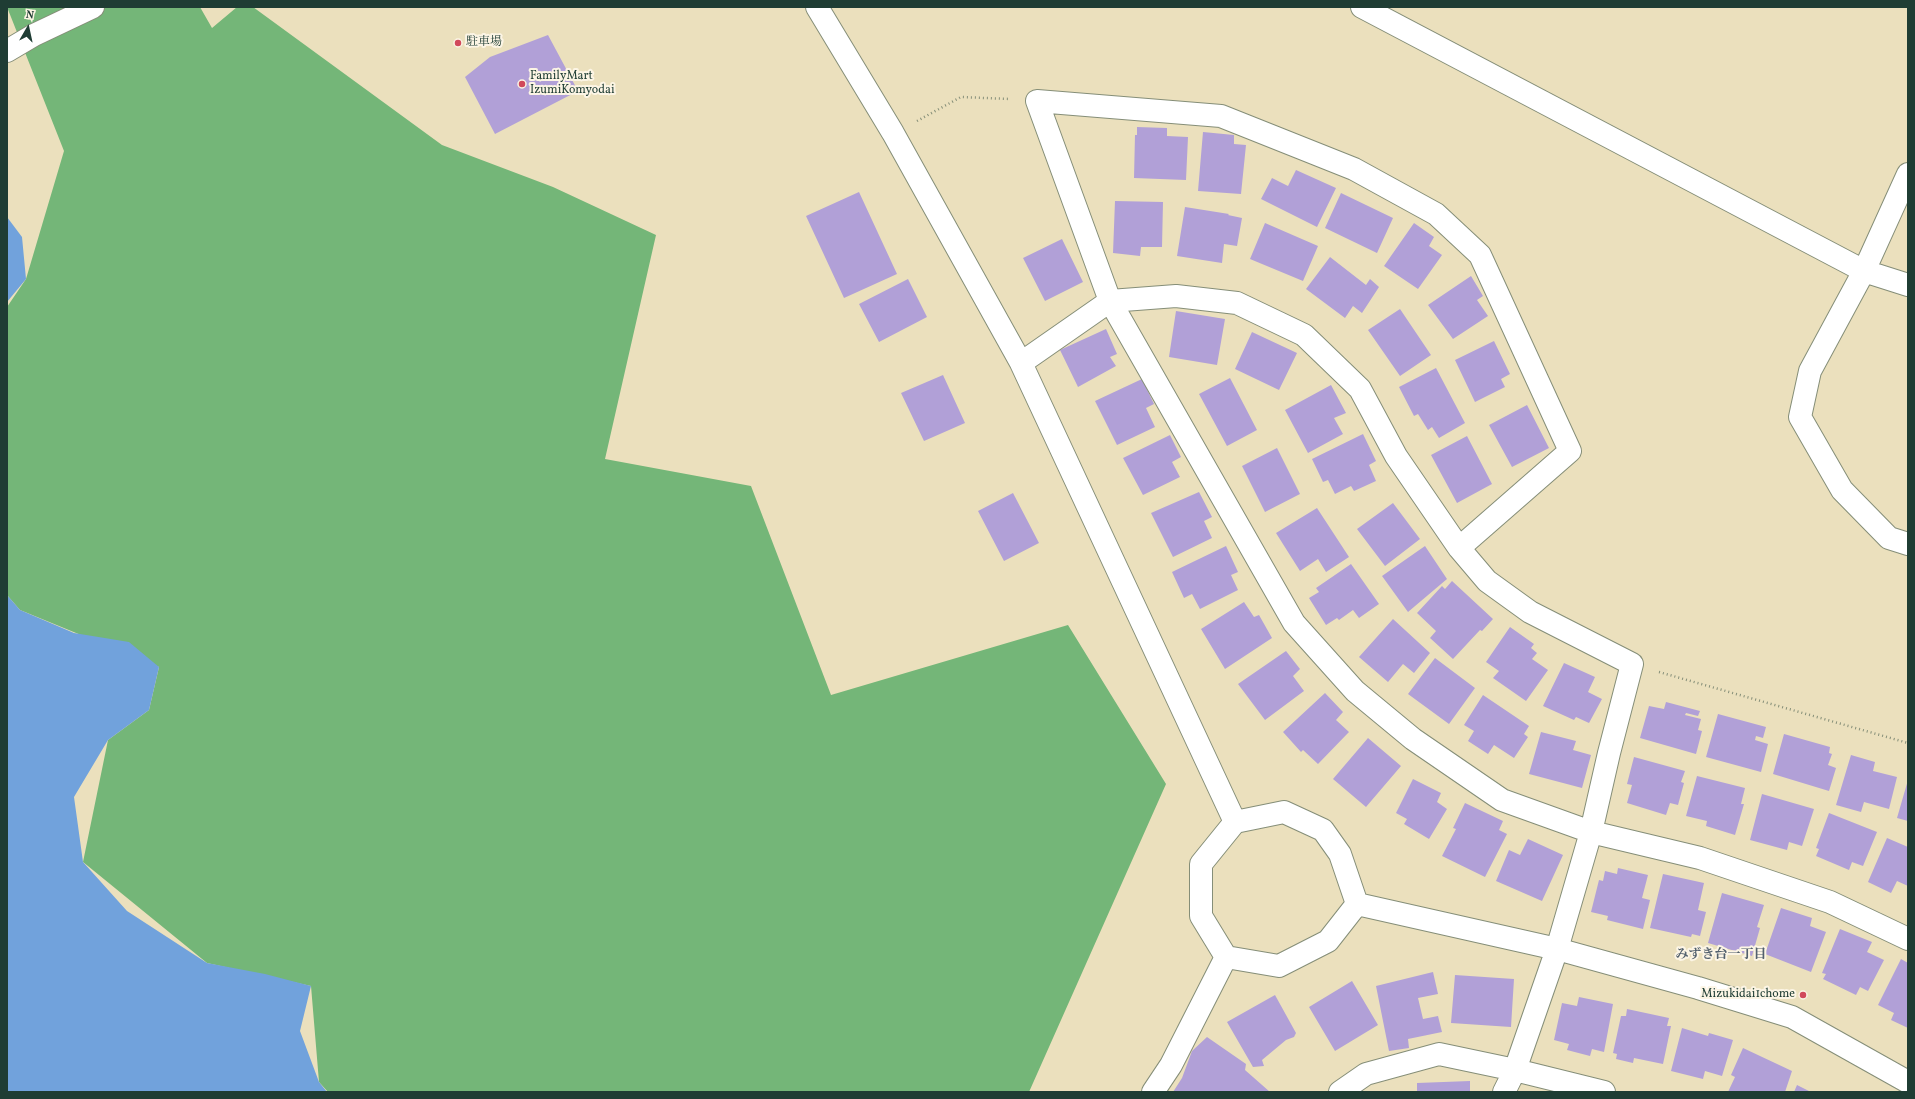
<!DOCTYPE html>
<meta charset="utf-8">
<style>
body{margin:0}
#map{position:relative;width:1915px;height:1099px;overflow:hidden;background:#ebe0bd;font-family:Vollkorn,serif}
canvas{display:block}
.frame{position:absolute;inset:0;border:8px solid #1f3d34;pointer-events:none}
.north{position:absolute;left:8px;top:8px;width:40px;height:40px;-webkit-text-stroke:3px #fcf5e5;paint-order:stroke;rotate:9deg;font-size:11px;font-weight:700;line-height:16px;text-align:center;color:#1f3d34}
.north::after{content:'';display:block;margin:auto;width:14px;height:18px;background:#1f3d34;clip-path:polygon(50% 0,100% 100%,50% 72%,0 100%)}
</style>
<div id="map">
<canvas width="1915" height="1099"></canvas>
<div class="frame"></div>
<div class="north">N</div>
</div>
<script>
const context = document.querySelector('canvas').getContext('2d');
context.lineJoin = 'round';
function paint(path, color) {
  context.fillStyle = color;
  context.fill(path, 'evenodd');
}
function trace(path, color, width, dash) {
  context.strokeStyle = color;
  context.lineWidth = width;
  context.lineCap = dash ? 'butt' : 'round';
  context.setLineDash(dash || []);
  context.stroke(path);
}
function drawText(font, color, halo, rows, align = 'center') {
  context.font = font + ' Vollkorn,"Noto Serif JP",serif';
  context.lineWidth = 4;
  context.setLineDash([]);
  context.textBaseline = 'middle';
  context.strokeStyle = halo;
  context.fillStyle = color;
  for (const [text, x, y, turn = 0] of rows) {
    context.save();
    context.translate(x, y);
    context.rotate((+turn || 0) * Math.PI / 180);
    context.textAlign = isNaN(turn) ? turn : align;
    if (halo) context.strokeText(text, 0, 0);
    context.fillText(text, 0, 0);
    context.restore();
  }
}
paint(new Path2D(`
 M7 7H200L212 28 237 7H253L442 145 553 187 656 235 605 459 751 486 831 695 1068 625 1166 784 1029 1092H328L319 1082 311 986 207 963 83 862 108 740 149 710 159 667 20 610 7 595V307L26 279 64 151Z`), '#74b678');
paint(new Path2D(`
 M7 217 22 237 26 279 7 302Z
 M7 595 20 610 74 633 129 642 159 667 149 710 108 740 74 797 83 862 127 911 207 963 265 974 311 986 300 1031 319 1082 327 1092H7Z`), '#71a2dc');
paint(new Path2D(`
 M548 35 578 91 495 134 465 77 490 57Z
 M1137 127 1167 128V136L1188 137 1186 180 1134 178 1135 135H1137Z
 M1203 132 1234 135V144L1246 145 1241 194 1198 191Z
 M1296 170 1336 188 1317 227 1261 199 1272 178 1288 186Z
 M859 192 897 274 844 298 806 216Z
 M1341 193 1393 218 1377 253 1325 228Z
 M1115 201 1163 202 1162 247H1141L1140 256 1113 253Z
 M1185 207 1229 214 1228 215 1242 218 1237 246 1224 244 1222 263 1177 256Z
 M1265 223 1318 246 1303 281 1250 259Z
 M1414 223 1434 237 1429 246 1442 255 1418 289 1384 266Z
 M1062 239 1083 282 1045 301 1023 258Z
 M1330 257 1366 285 1370 279 1379 287 1362 313 1353 306 1345 318 1306 289Z
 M1471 276 1483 296 1477 300 1488 316 1453 339 1428 305Z
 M908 279 927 317 879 342 859 304Z
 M1400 309 1431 355 1400 376 1368 330Z
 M1176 311 1225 319 1217 365 1169 357Z
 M1106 329 1117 354 1110 357 1116 366 1078 387 1060 350Z
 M1252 332 1297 353 1279 390 1235 369Z
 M1494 341 1510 374 1501 379 1505 387 1475 402 1455 360Z
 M1436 368 1465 423 1439 438 1432 427 1428 430 1418 414 1414 416 1399 387Z
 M943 375 965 423 924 441 901 393Z
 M1230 378 1257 430 1227 446 1199 394Z
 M1142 379 1154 404 1146 408 1155 427 1117 445 1095 401Z
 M1331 385 1346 413 1334 418 1343 434 1308 453 1285 410Z
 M1527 405 1549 448 1512 467 1489 425Z
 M1363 434 1376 461 1369 465 1376 481 1354 491 1351 486 1335 494 1328 480 1323 482 1312 459Z
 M1170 435 1181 457 1172 462 1180 477 1143 495 1123 458Z
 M1467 436 1492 484 1457 503 1431 455Z
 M1277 448 1300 494 1265 512 1242 466Z
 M1199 492 1212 517 1204 521 1212 538 1173 557 1151 513Z
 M1013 493 1039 543 1004 561 978 511Z
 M1393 503 1420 539 1385 566 1357 529Z
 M1317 508 1349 557 1326 572 1318 559 1300 571 1276 533Z
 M1226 546 1238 572 1231 575 1238 590 1200 609 1192 594 1184 598 1172 572Z
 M1425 546 1447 579 1408 612 1382 576Z
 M1351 564 1379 604 1359 618 1353 610 1339 620 1337 618 1326 625 1309 598 1319 592 1316 588Z
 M1452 581 1493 619 1482 631 1480 630 1453 659 1430 638 1436 631 1417 613 1442 586 1445 589Z
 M1244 602 1254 617 1259 615 1272 638 1225 669 1201 629Z
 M1393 619 1430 653 1414 673 1403 664 1388 682 1359 657Z
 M1510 627 1534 644 1531 648 1537 653 1532 659 1548 670 1526 701 1493 678 1499 671 1486 662Z
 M1286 651 1300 669 1293 676 1304 691 1265 720 1238 684Z
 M1435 658 1475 688 1449 724 1408 694Z
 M1564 663 1595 677 1588 692 1602 699 1589 723 1576 717 1574 720 1543 706Z
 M1325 693 1343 712 1336 720 1349 732 1318 764 1303 750 1301 752 1283 732Z
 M1483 695 1529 726 1524 734 1528 737 1514 758 1494 745 1488 754 1468 741 1474 731 1464 725Z
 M1666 702 1700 711 1698 716 1686 713 1685 715 1701 719 1698 730 1702 731 1696 754 1640 738 1649 706 1664 709Z
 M1718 714 1766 727 1763 738 1756 736 1755 740 1768 744 1761 772 1706 757Z
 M1541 732 1576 741 1573 750 1591 755 1582 788 1529 774Z
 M1784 734 1830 747 1829 753 1832 754 1828 765 1836 768 1829 791 1773 774Z
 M1368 738 1401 766 1366 807 1333 779Z
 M1851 755 1875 762 1873 771 1897 777 1889 809 1864 802 1861 812 1836 805Z
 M1634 757 1685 771 1681 782 1684 783 1678 805 1670 803 1666 815 1627 803 1632 785 1627 784Z
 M1697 776 1745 788 1741 804H1744L1735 835 1706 826 1707 821 1686 816Z
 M1413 779 1441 793 1437 802 1447 809 1429 839 1404 824 1407 819 1396 813Z
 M1908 780V821L1897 818Z
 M1762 794 1814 809 1802 846 1789 842 1787 850 1750 840Z
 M1465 803 1503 821 1499 830 1507 834 1485 877 1442 856 1456 829 1453 828Z
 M1829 813 1877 832 1863 866 1852 862 1849 870 1816 856 1819 849 1816 848Z
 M1887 838 1908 847V886L1897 881 1891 893 1868 882Z
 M1528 839 1563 855 1542 901 1496 881 1509 850 1520 855Z
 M1618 868 1648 875 1642 898 1650 900 1643 929 1607 920 1608 916 1591 912 1599 880 1603 881 1605 871 1617 874Z
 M1663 874 1704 883 1698 910 1706 912 1700 936 1692 934 1691 937 1650 928Z
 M1722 893 1764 905 1757 927 1760 928 1752 956 1708 943Z
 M1781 908 1812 918 1810 926 1826 932 1811 972 1765 954Z
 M1840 929 1872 942 1867 952 1884 960 1868 991 1860 987 1856 995 1823 979 1826 974 1822 973Z
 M1901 959 1908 963V1028L1891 1020 1894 1013 1878 1005Z
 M1433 972 1438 994 1418 998 1423 1019 1438 1016 1442 1032 1408 1039 1409 1048 1389 1051 1376 986Z
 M1455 975 1514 979 1511 1027 1451 1023Z
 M1352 981 1378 1025 1335 1051 1309 1007Z
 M1275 995 1296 1033 1294 1037 1286 1040 1262 1060 1264 1066 1253 1067 1227 1022Z
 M1579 997 1613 1004 1604 1052 1592 1049 1590 1056 1567 1050 1569 1044 1554 1040 1562 1003 1577 1006Z
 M1627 1009 1669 1018 1667 1026H1671L1663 1064 1634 1058 1633 1063 1616 1059 1617 1054 1613 1053 1621 1016H1626Z
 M1682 1028 1708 1036 1709 1033 1733 1040 1722 1076 1705 1071 1703 1079 1671 1071Z
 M1207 1037 1246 1064 1245 1070 1270 1092H1173L1182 1078 1192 1051Z
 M1743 1048 1792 1071 1785 1092H1728L1735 1077 1731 1075Z
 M1470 1081V1092H1417V1083Z
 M1797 1085 1811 1092H1794Z`), '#b1a0d7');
const street = new Path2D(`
 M817 7 893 133 1021 363 1235 822
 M1362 7 1864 271 1908 285
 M1908 174 1864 271 1810 371 1800 417 1842 490 1889 538 1908 544
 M1021 363 1110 301 1176 296 1237 303 1304 335 1360 389 1396 456 1459 548 1487 581 1530 612 1632 664 1609 753 1591 832 1557 949 1515 1070 1504 1092
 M1459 548 1570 451 1480 255 1436 214 1354 169 1221 116 1037 101 1110 301 1294 623 1355 691 1413 739 1502 800 1591 832 1700 858 1830 902 1908 939
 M1284 812 1323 830 1340 854 1357 904 1328 941 1279 966 1226 957 1201 916V864L1235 822Z
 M1357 904 1557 949 1698 988 1792 1017 1908 1082
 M1153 1092 1171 1065 1226 957
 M1340 1092 1366 1074 1439 1054 1515 1070 1604 1092`);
const secondary = new Path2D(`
 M7 51 34 35 93 7`);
trace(street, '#858e78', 24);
trace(secondary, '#858e78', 24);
trace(new Path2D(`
 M917 121 961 97 1010 99
 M1659 672 1908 743`), '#858e78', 2.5, [1, 3]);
trace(street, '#fff', 22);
trace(secondary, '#fff', 22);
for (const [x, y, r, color] of [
 [458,43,4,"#d1495b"],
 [522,84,4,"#d1495b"],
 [1803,995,4,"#d1495b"]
]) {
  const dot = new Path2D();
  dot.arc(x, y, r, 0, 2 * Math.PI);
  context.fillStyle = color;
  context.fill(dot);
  trace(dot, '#fcf5e5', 1.5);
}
drawText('12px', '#1f3d34', '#fcf5e5', [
 ["駐車場",466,43],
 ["FamilyMart",530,77],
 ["IzumiKomyodai",530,91],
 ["Mizukidai1chome",1795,995,"right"]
], 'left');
drawText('bold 13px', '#52606d', '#fcf5e5', [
 ["みずき台一丁目",1721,956]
]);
</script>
